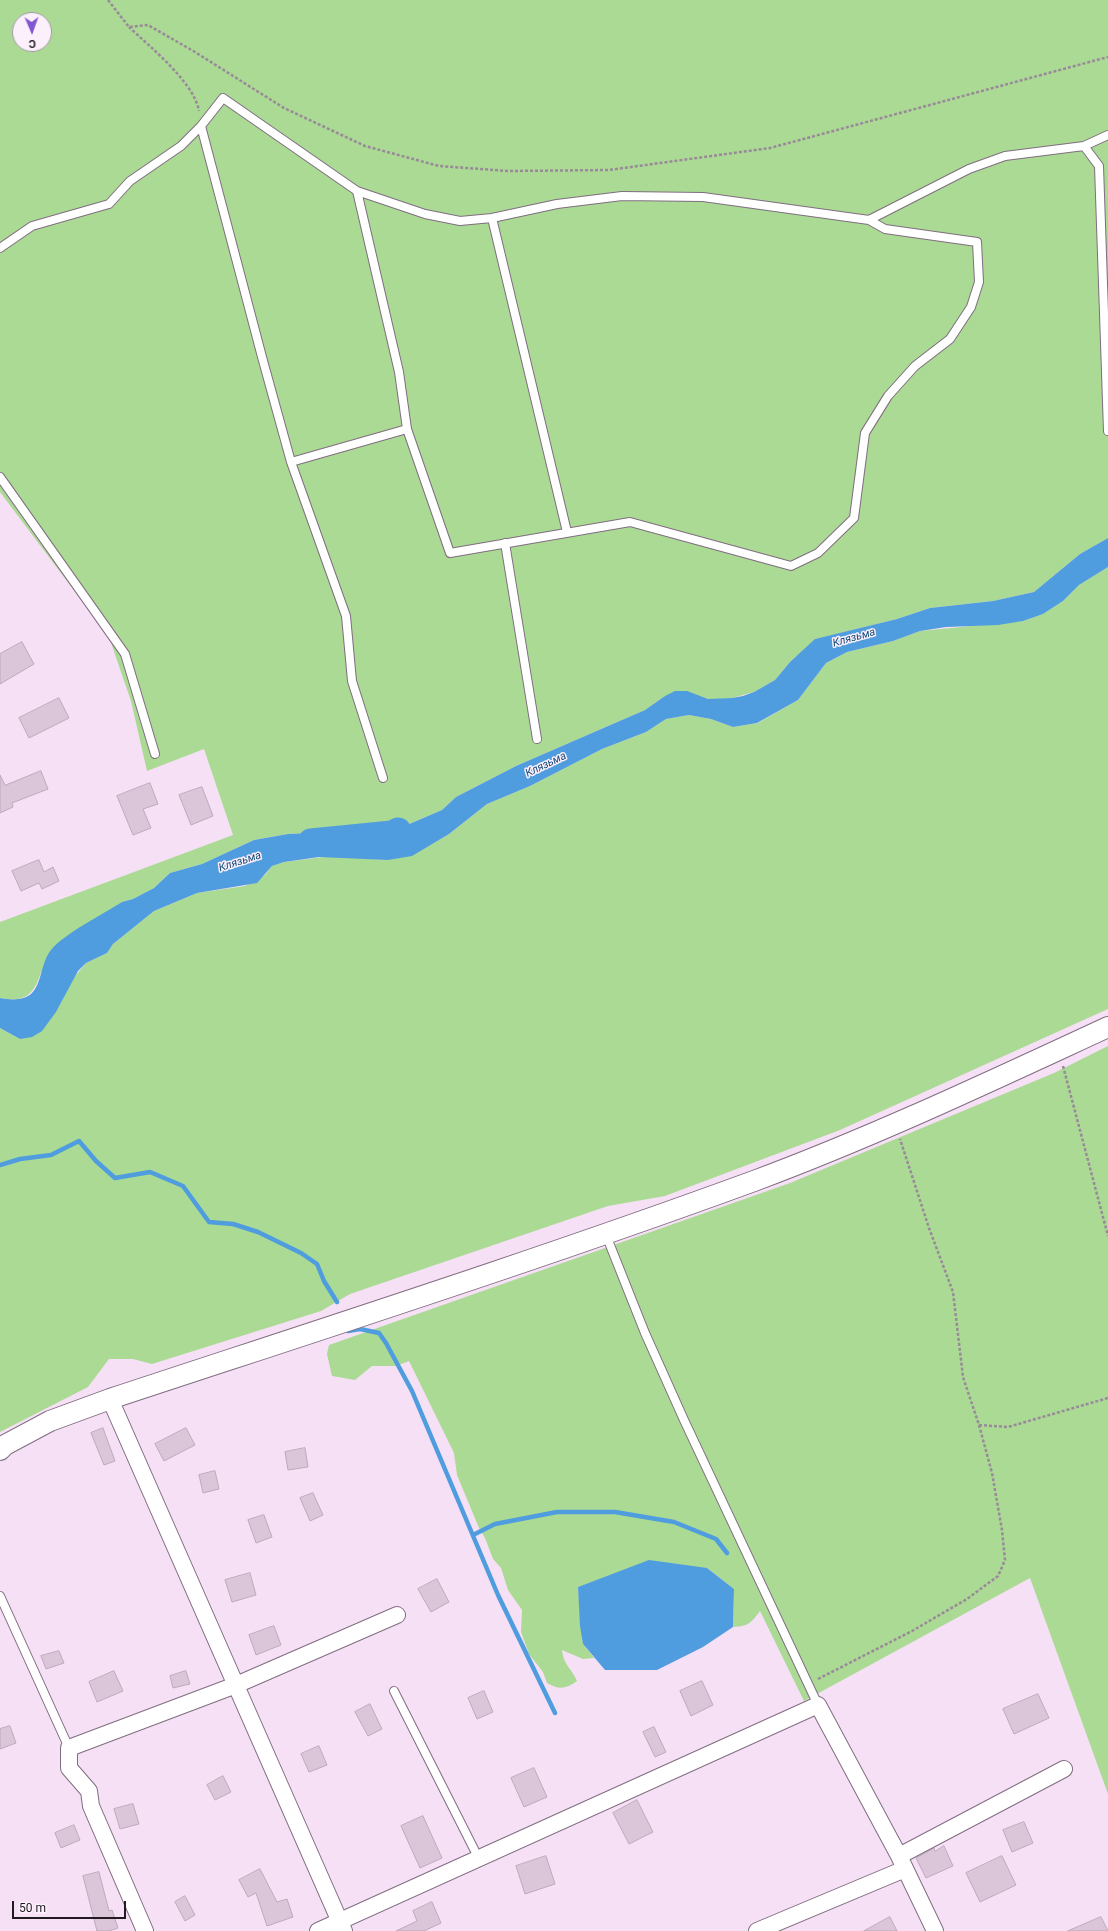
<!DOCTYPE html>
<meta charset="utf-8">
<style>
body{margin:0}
#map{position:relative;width:1108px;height:1931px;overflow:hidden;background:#f6e0f5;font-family:Roboto,sans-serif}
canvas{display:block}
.north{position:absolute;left:12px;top:12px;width:40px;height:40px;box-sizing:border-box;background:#fdf0fd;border:1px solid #a59aa5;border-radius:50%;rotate:178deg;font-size:11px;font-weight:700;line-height:16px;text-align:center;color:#211a21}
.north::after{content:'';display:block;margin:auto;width:14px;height:18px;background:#8257d0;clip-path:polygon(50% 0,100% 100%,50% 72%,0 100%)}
.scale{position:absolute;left:12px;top:1901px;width:114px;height:18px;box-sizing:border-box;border:2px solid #211a21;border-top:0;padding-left:5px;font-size:12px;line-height:14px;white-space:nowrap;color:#211a21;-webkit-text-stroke:3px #fdf0fd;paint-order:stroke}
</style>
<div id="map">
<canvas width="1108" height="1931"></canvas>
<div class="north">С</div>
<div class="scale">50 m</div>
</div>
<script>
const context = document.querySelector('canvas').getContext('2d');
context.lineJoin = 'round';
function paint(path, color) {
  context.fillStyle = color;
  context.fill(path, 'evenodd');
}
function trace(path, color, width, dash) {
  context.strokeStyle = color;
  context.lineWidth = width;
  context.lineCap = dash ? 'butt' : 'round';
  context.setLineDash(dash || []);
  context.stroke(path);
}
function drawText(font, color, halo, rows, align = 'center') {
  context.font = font + ' Roboto,sans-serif';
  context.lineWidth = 3;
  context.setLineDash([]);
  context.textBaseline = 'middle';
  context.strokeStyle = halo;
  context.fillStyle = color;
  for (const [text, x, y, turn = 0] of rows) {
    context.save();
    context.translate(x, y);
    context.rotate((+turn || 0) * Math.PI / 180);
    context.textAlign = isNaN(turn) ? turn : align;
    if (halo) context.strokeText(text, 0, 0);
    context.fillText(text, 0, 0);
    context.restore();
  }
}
paint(new Path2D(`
 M0 0H1108V538L1080 554 1034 592 993 601 930 608 897 619 816 639 790 662 775 680 754 692 732 698 720 699H708L698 696H665L645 710 516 766 456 797 442 810 400 828 357 838H345L323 833H312L288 834 254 840 202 864 170 873 154 888 133 899 122 902 41 972C34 995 24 1003 0 998V922L233 835 204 749 147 771 131 701 109 637 0 492ZM20 20H44V44H20Z
 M1108 567V1009L840 1130 665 1196 608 1206 350 1294 321 1311 152 1364 133 1359H109L88 1387 0 1432V1028L20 1039 49 1021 62 1001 71 981 86 963 107 953 113 944 154 911 197 893 245 886 265 875 272 866 284 862 331 856 388 860 432 844 449 834 487 804 530 786 602 749 646 732 666 719 689 715 711 719 733 727 758 723 798 700 826 663 847 652 893 641 920 631 1023 621 1043 614 1063 601 1079 585Z
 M1108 1046V1794L1030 1578 804 1701 760 1611C751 1623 749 1626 733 1627L734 1589 707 1568 611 1575 578 1587 583 1644 594 1658 583 1659 562 1650C564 1666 571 1667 577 1681 566 1689 559 1690 547 1683L543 1672 529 1654 521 1632 522 1610 508 1590 501 1568 493 1559 485 1538 479 1528 457 1475 454 1453 409 1361 396 1366H372L355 1380 332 1376 327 1354 329 1345 790 1183 1054 1073Z`), '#abda94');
paint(new Path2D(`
 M1108 538V567L1079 585 1063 601 1043 614 1023 621 998 625 946 627 920 631 893 641 847 652 826 663 798 700 757 723 733 727 711 719 689 715 666 719 646 732 602 749 530 786 487 804 449 834 412 856 388 860 319 857 284 862 272 866 257 883 197 893 154 911 113 944 107 953 86 963 78 971 56 1012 42 1031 32 1037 20 1039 0 1028V998C10 1000 24 1001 32 993 42 983 41 962 51 950 65 933 102 915 122 902L133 899 154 888 170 873 202 864 254 840 288 834 312 833H323L345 838H357L400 828 442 810 456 797 516 766 645 710 665 696 675 691H687L708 699 732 698 743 696 754 692 775 680 790 662 815 639 897 619 930 608 993 601 1034 592 1080 554Z
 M649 1560 707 1568 734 1589 733 1627 703 1647 657 1670H605L583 1644 580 1626 578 1587Z`), '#4f9cde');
trace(new Path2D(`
 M0 1165 20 1159 51 1155 79 1141 96 1161 115 1178 150 1172 183 1186 209 1222 233 1224 258 1232 301 1253 317 1264 324 1281 337 1302
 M348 1331 360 1329 379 1333 386 1343 412 1391 498 1595 555 1713
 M473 1535 495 1524 557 1512H615L674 1522 716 1539 727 1553`), '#4f9cde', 4.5);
trace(new Path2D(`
 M311 842 392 834 398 831`), '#4f9cde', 27);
const building = new Path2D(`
 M22 642 34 664 0 684V654Z
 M59 698 69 718 29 738 19 718Z
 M41 771 48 789 12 803 13 807 0 813V775L5 785Z
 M150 783 158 804 143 809 151 828 133 835 117 796Z
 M202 787 213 816 191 825 179 795Z
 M39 860 44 872 53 867 59 881 42 889 39 883 21 891 12 871Z
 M103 1428 115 1461 104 1465 91 1433Z
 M186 1428 195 1445 164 1461 155 1444Z
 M305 1448 308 1467 288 1470 285 1452Z
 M215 1471 219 1489 203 1493 199 1475Z
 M313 1493 323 1515 310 1521 300 1498Z
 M264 1515 272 1537 256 1543 248 1520Z
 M250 1573 256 1595 232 1602 225 1580Z
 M437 1579 449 1602 431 1612 418 1589Z
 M274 1626 281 1645 256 1655 249 1635Z
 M59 1651 64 1663 46 1669 41 1656Z
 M114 1671 123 1691 97 1702 89 1682Z
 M186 1671 190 1684 173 1688 170 1676Z
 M702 1681 713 1705 691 1716 680 1691Z
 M484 1691 493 1712 477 1719 468 1698Z
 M1038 1694 1049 1718 1014 1734 1003 1709Z
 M370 1704 382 1729 368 1736 355 1712Z
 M10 1726 16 1743 0 1749V1729Z
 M654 1727 666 1752 655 1757 643 1732Z
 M319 1746 327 1765 309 1772 301 1754Z
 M534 1768 547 1797 524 1807 511 1778Z
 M223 1776 231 1792 215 1800 207 1785Z
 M637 1800 653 1832 629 1844 613 1813Z
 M133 1804 139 1824 120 1829 114 1809Z
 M423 1816 442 1858 420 1868 401 1826Z
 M1024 1822 1033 1843 1012 1852 1003 1830Z
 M74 1825 80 1840 61 1848 55 1833Z
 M944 1846 953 1866 926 1878 916 1858 934 1848 935 1851Z
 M546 1856 555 1884 525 1894 516 1866Z
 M1002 1856 1016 1885 980 1902 966 1873Z
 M260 1869 277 1902 287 1899 293 1917 267 1926 256 1893 248 1897 239 1880Z
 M99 1872 109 1911 112 1910 118 1928 109 1931H97L83 1876Z
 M185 1896 195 1915 185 1921 175 1902Z
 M432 1902 441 1923 424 1931H396L417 1921 413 1911Z
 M890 1917 897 1931H864Z
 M1101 1917 1108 1931H1068Z`);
paint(building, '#dac5d9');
trace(building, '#bda9bc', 1);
const service = new Path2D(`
 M201 126 262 357 291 462 407 429
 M1084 146 1108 135
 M357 191 425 214 460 221 492 218 557 204 622 196 703 197 869 220 969 169 1005 156 1084 146 1099 166 1108 431
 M492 218 567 532
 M0 248 32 226 109 204 130 181 181 146 201 126 223 98 357 191 399 372 407 429 450 553 630 522 791 566 818 553 854 518 865 433 888 396 915 366 950 339 971 307 979 282 977 242 885 229 869 220
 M291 462 346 616 352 681 383 778
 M0 477 125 654 155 754
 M505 543 537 739
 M606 1235 645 1333 684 1420 818 1705
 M0 1596 69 1748
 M394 1691 479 1859`);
const minor = new Path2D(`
 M110 1399 344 1931
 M899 1856 1064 1769
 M145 1931 91 1806 89 1791 69 1768V1748L236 1685 397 1615
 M318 1931 818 1705 899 1856 935 1931
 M757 1931 905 1869`);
const tertiary = new Path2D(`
 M0 1450 5 1445 50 1421 110 1399C325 1328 541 1259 754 1181 875 1136 991 1081 1108 1027`);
trace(service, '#806d80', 10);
trace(minor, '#806d80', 18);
trace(tertiary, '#806d80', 22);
trace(new Path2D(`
 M108 0 129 27 148 25 195 52 284 108 365 146 439 166 508 171 609 170 770 148 1108 57
 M129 27C150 47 194 82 199 111
 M1063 1066 1108 1236
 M979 1425 1008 1427 1108 1398
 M818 1679 912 1631 967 1599 998 1576 1005 1560 1002 1530 992 1473 979 1425 963 1377 953 1292 929 1228 900 1139`), '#998a99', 2.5, [3, 2]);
trace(service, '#fff', 8);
trace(minor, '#fff', 16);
trace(tertiary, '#fff', 20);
drawText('italic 11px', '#124b77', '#fdf0fd', [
 ["Клязьма",854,638,-16],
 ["Клязьма",546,765,-26],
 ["Клязьма",240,862,-18]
]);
</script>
